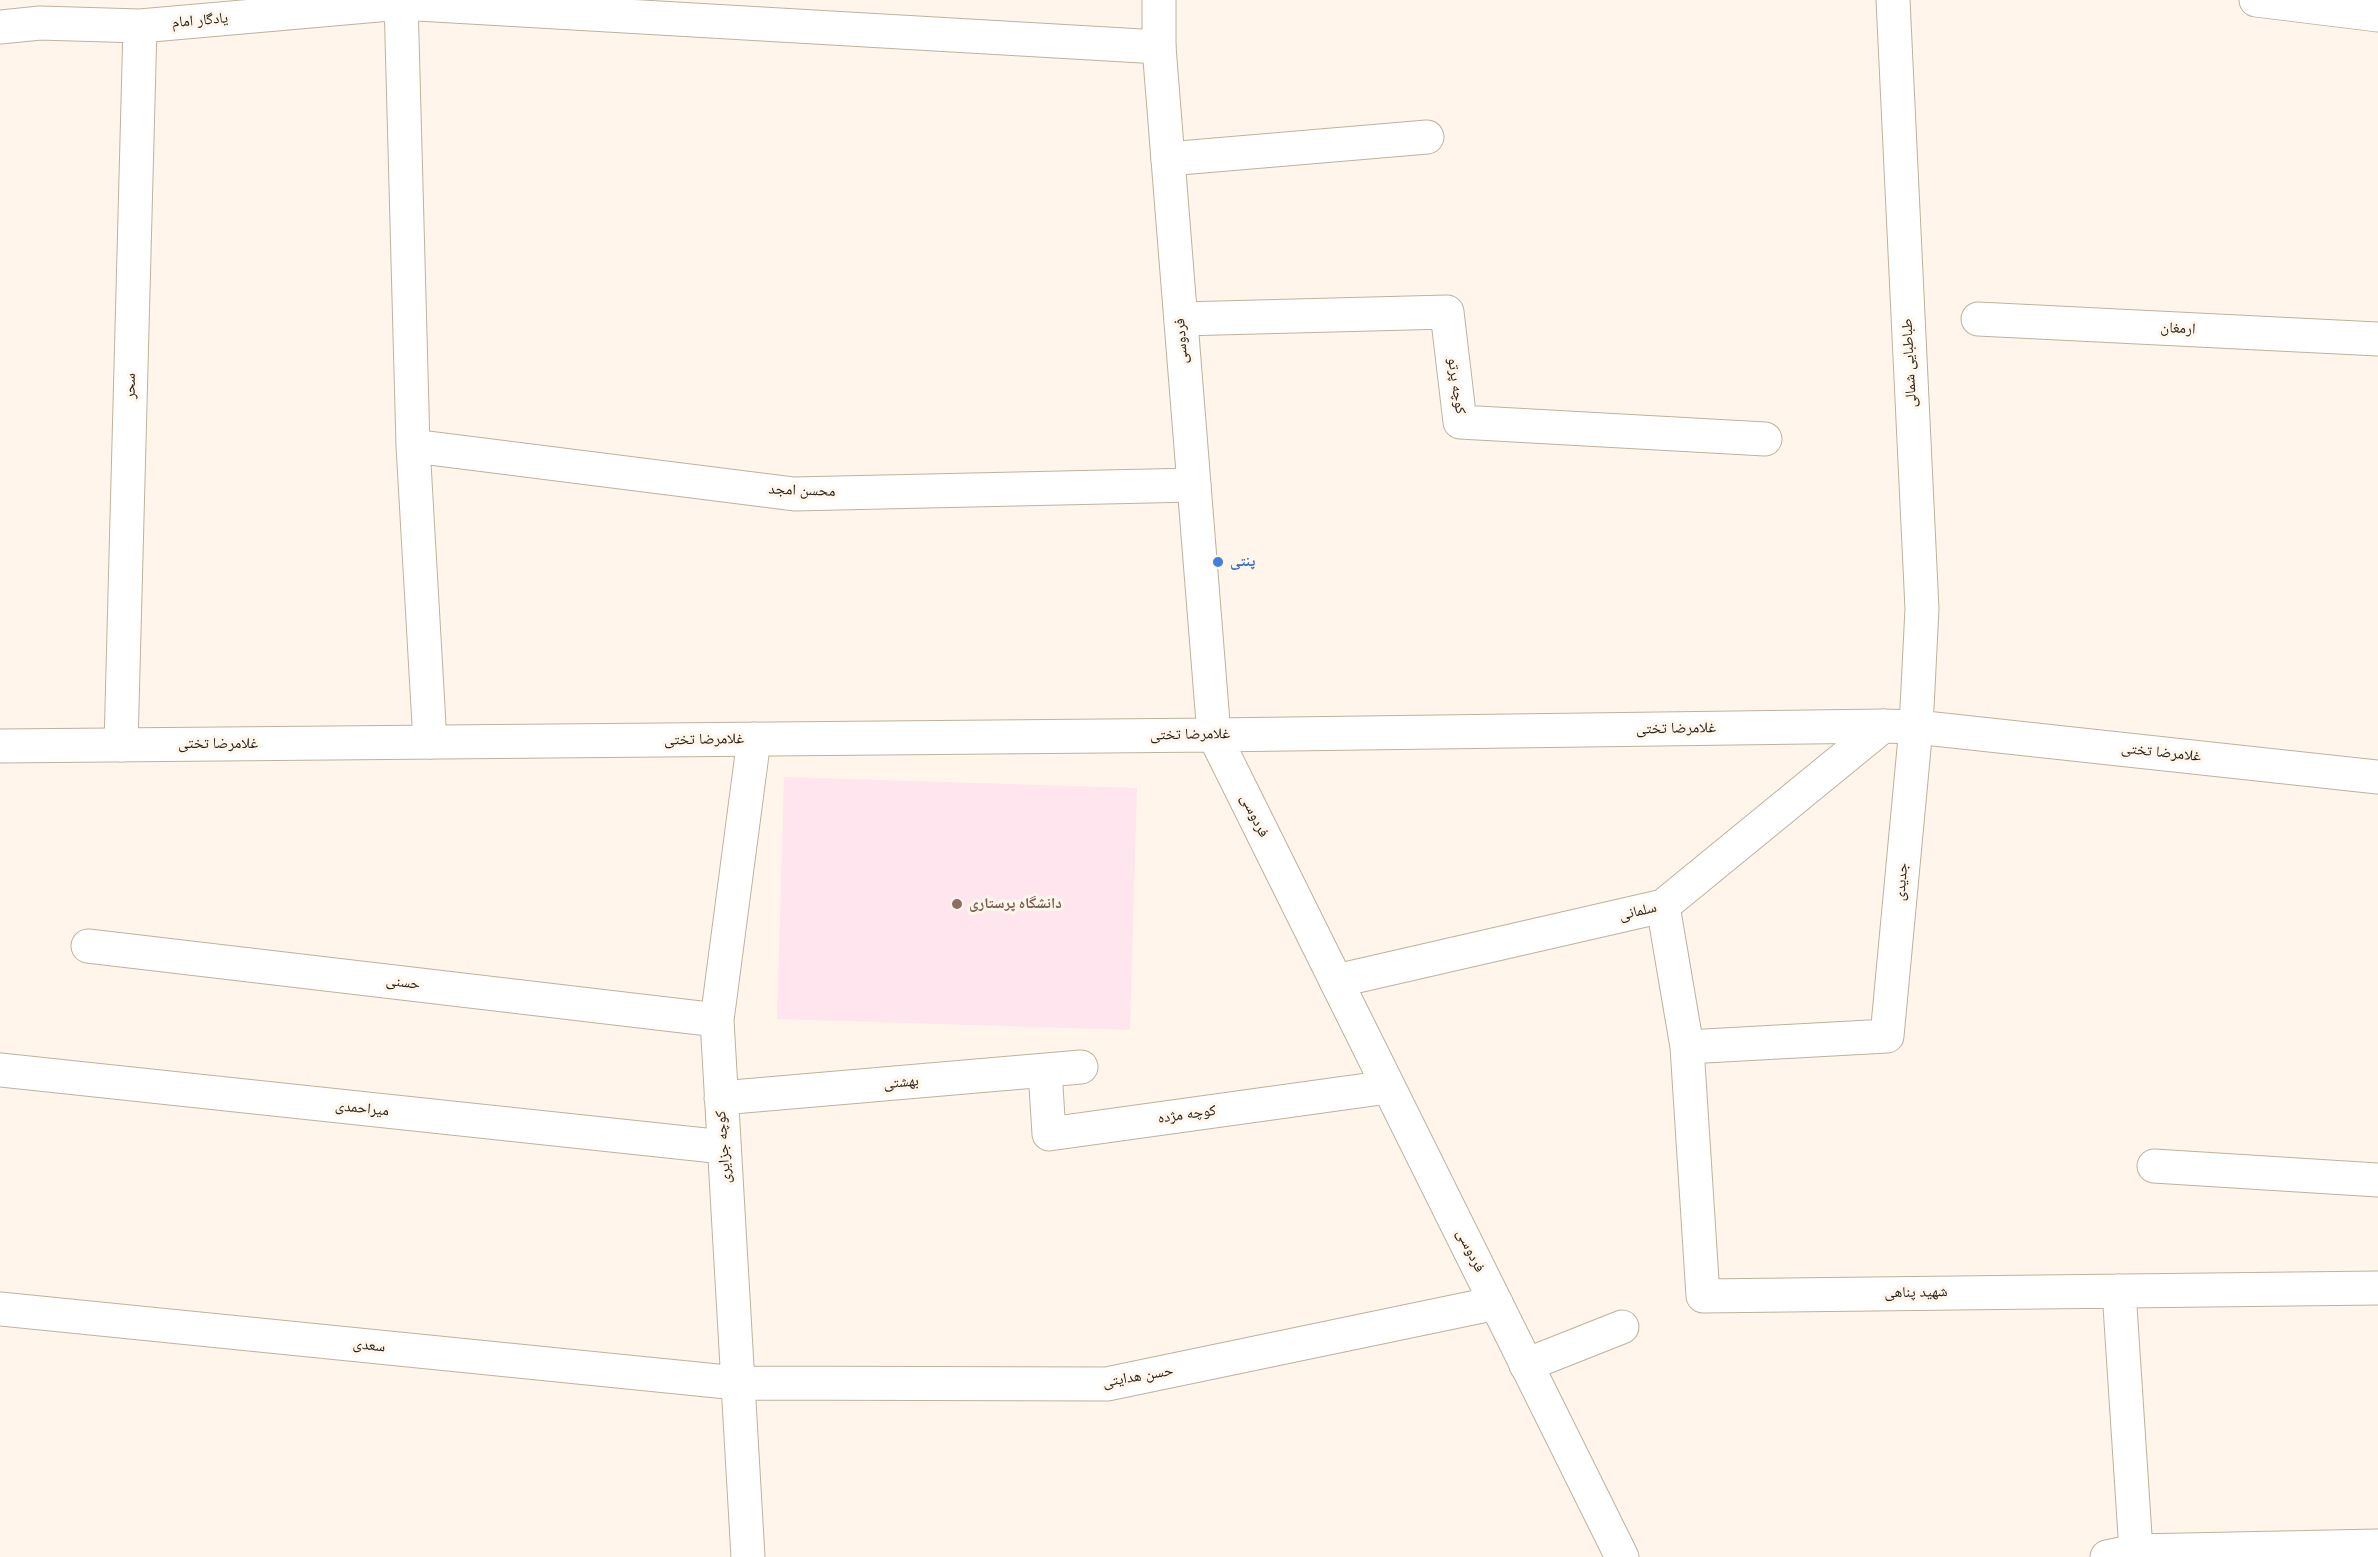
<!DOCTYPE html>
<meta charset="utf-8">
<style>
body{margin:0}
canvas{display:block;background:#fff5ea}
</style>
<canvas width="2378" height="1557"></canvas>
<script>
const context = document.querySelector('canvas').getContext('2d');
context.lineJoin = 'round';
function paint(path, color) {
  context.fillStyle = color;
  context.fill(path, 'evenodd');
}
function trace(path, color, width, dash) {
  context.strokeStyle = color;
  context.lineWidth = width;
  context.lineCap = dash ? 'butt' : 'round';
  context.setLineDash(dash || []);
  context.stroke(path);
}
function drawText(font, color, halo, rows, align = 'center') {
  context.font = font + ' Poppins,"Noto Naskh Arabic",sans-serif';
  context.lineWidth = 6;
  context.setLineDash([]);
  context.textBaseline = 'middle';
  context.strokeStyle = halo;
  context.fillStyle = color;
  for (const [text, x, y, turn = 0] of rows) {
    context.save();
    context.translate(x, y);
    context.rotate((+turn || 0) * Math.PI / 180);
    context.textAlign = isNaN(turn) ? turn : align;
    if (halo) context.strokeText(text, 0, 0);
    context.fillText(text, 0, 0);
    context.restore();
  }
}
paint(new Path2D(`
 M784 777 1137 788 1130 1030 777 1019Z`), '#ffe5ed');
const street = new Path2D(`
 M401 0 413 446 430 742
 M2256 0 2378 15
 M0 27 40 23 140 26 401 3 1159 47
 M1168 159 1427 137
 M1181 319 1447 312 1460 422 1765 439
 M1978 319 2378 339
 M413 446 794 494 1194 485
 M121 745 140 26
 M1663 906 1687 1047 1887 1036 1916 727
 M88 946 717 1020
 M1336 981 1663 906 1883 726
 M1687 1047 1703 1296 2378 1288
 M0 1070 724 1147
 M1045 1070 1049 1134 1388 1087
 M721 1098 1081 1067
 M2154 1166 2378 1180
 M2119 1291 2136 1551
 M0 1309 737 1383 1107 1384 1496 1303
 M1526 1365 1622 1327
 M748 1557 717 1020 754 739
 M2107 1557 2136 1551 2378 1546`);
const secondary = new Path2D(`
 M1159 0V47L1214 735 1622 1557
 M1893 0 1922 609 1916 727
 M0 746 1214 735 1883 726 1916 727 2378 777`);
trace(street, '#bfb19e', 35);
trace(secondary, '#bfb19e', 35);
trace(street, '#fff', 33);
trace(secondary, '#fff', 33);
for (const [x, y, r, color] of [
 [1218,562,6,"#3f7fe0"],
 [957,904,6,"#8d6e63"]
]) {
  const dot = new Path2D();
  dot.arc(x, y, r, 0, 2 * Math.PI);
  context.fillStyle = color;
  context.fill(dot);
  trace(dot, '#fff5ea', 2);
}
drawText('15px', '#262119', '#fff5ea', [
 ["یادگار امام",200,21,-5],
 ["ارمغان",2178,329,3],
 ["فردوسی",1182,341,-94],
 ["طباطبایی شمالی",1910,363,-93],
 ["سحر",131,386,-89],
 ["کوچه پرتو",1456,386,82],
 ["محسن امجد",802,491,2],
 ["غلامرضا تختی",1676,729,-1],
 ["غلامرضا تختی",1190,735,-1],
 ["غلامرضا تختی",704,740,-1],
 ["غلامرضا تختی",218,744],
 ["غلامرضا تختی",2161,753,6],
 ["فردوسی",1254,816,64],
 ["جدیدی",1902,882,-85],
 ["سلمانی",1638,912,-13],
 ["حسنی",403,983,7],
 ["بهشتی",901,1083,-5],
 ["میراحمدی",362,1109,6],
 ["کوچه مژده",1187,1115,-8],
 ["کوچه جزایری",724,1147,-94],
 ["فردوسی",1470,1251,64],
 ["شهید پناهی",1916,1293,-1],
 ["سعدی",369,1346,6],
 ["حسن هدایتی",1138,1377,-10]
]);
drawText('bold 15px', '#366cbe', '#fff5ea', [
 ["پنتی",1230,562]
], 'left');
drawText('bold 15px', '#785e54', '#fff5ea', [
 ["دانشگاه پرستاری",969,904]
], 'left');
</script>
